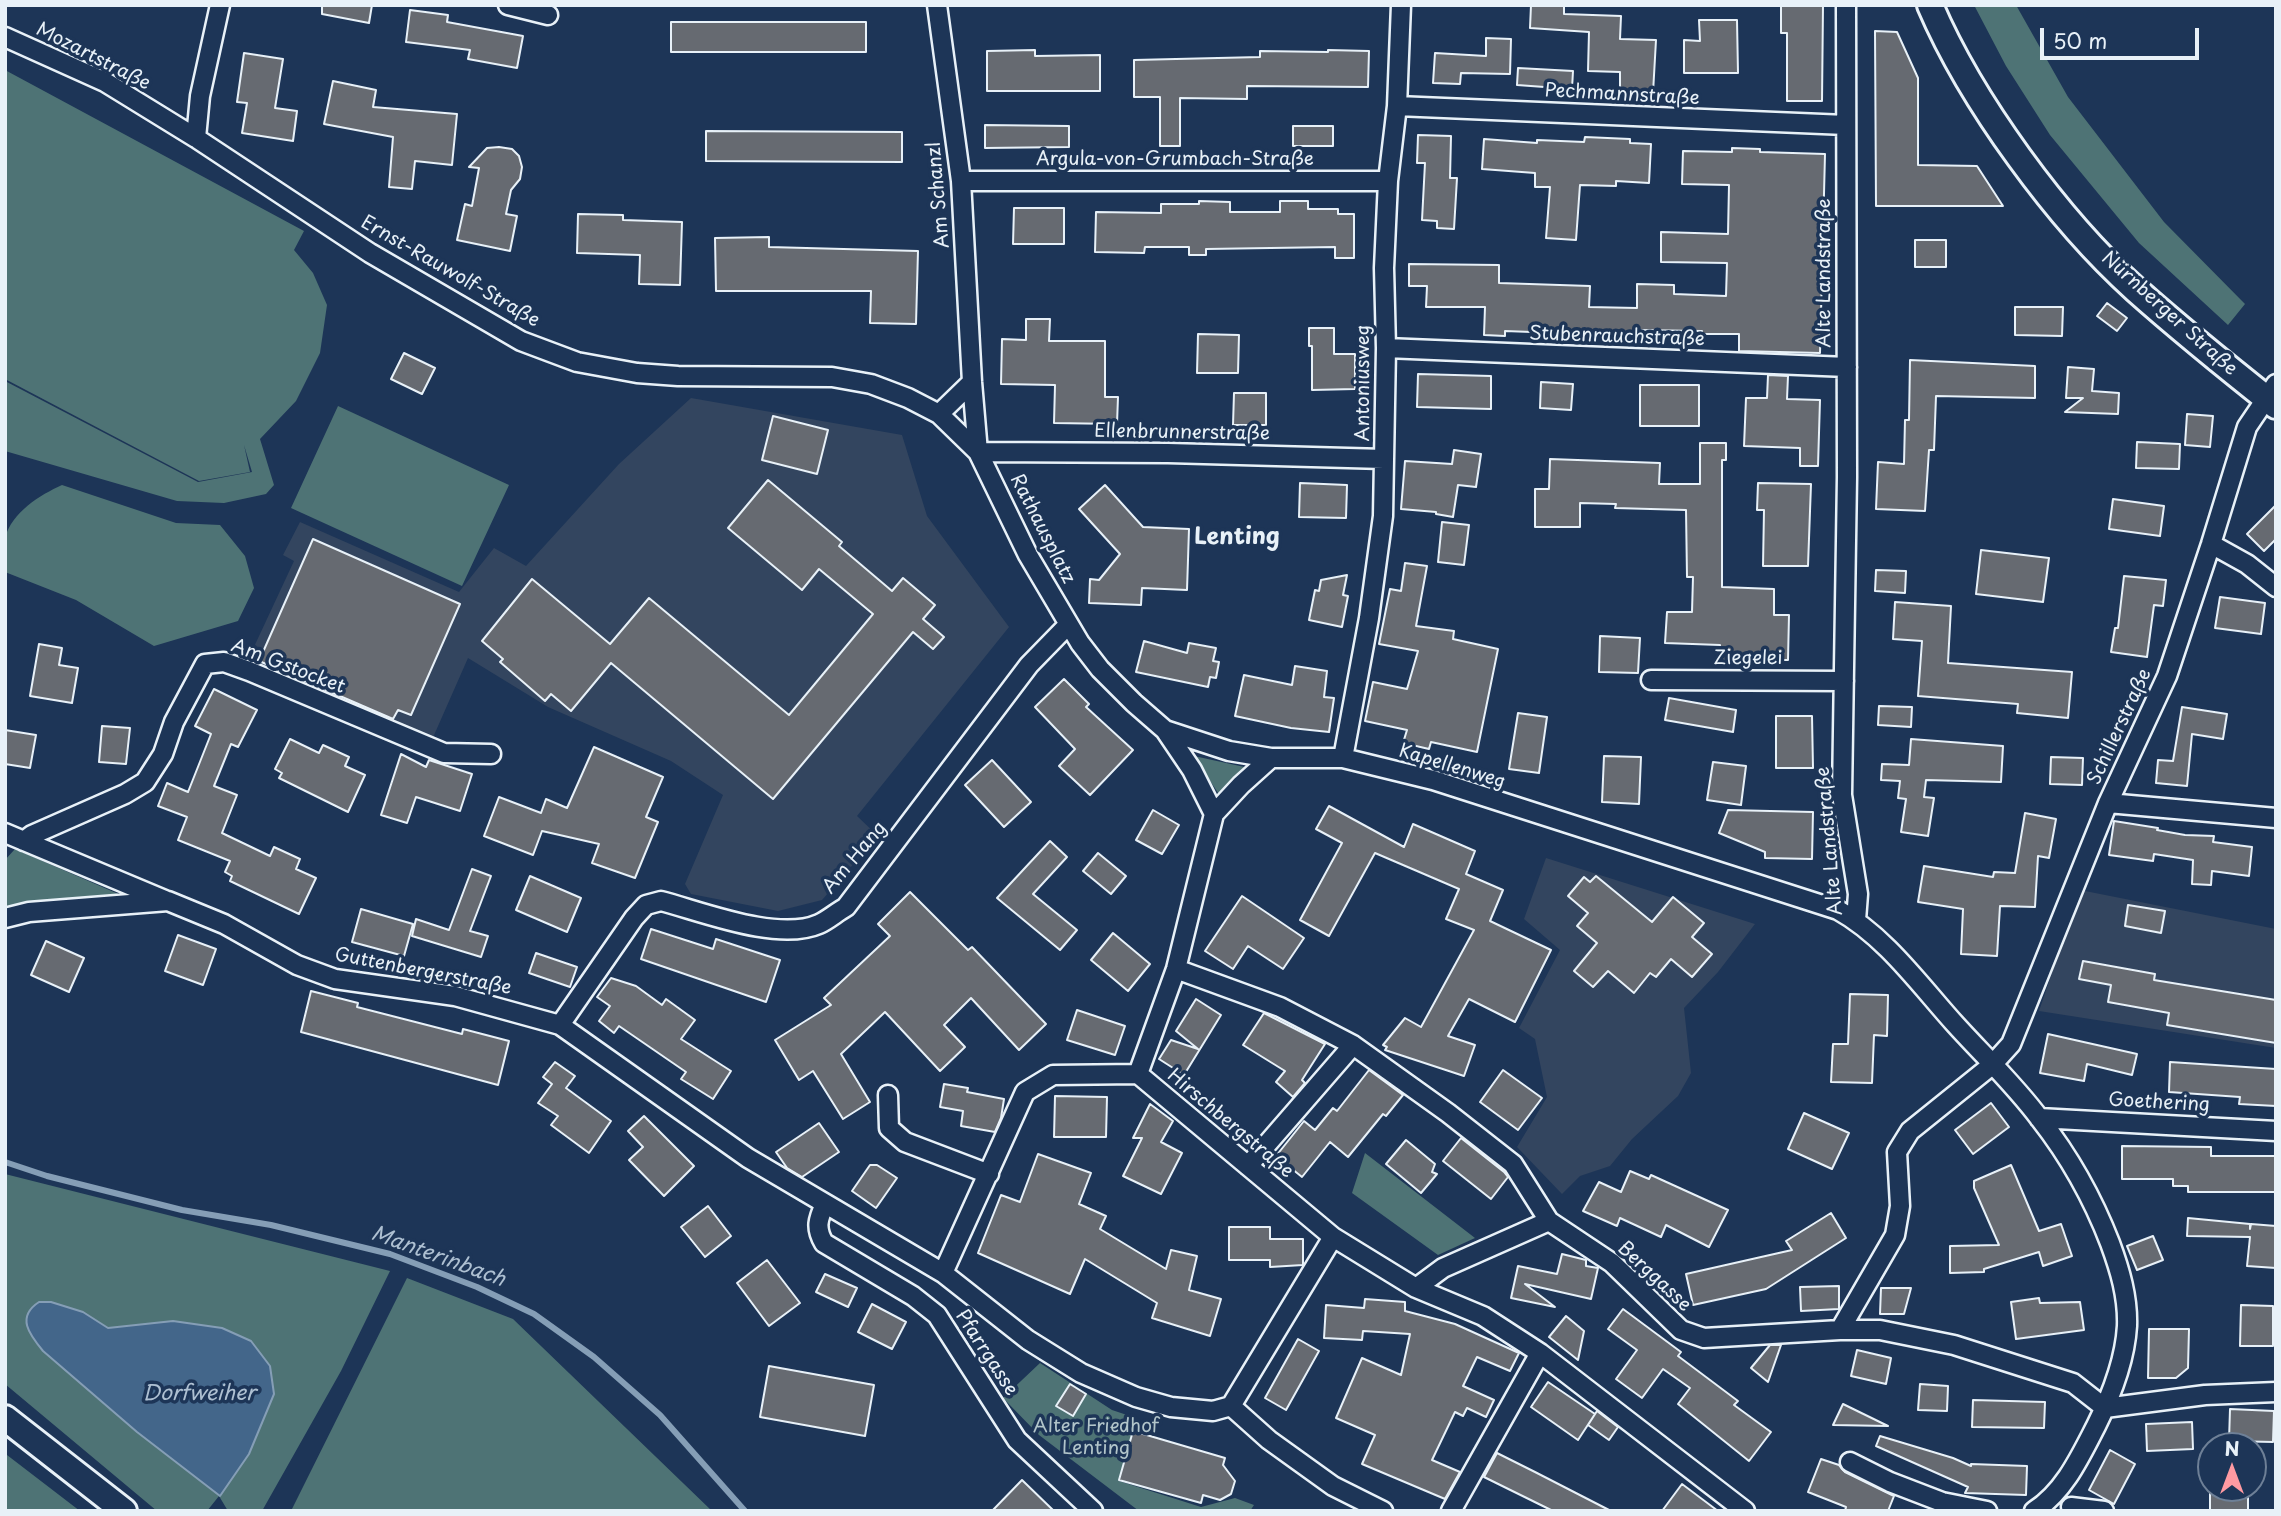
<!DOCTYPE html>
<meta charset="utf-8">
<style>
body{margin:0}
#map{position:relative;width:2281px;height:1516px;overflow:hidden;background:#1d3557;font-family:"Playpen Sans",sans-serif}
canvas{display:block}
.frame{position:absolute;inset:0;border:7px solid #e8f1f8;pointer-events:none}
.north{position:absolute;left:2197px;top:1432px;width:70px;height:70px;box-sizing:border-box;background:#1d3557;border:2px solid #6e8097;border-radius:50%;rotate:0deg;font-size:19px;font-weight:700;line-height:28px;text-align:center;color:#e8f1f8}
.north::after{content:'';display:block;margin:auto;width:24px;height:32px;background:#ff9aa2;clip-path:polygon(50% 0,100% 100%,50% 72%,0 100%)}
.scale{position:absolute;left:2040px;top:28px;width:159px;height:32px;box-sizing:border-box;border:4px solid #e8f1f8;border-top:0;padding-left:9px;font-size:21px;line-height:24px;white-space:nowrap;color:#e8f1f8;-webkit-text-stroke:5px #1d3557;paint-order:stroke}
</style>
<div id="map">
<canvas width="2281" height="1516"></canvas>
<div class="frame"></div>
<div class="north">N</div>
<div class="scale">50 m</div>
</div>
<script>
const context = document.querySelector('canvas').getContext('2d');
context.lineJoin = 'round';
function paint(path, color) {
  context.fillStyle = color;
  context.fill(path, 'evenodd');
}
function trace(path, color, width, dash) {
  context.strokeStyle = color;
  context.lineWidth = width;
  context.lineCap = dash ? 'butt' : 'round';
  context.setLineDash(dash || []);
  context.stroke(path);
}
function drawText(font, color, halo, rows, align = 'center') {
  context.font = font + ' "Playpen Sans",sans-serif';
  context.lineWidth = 7;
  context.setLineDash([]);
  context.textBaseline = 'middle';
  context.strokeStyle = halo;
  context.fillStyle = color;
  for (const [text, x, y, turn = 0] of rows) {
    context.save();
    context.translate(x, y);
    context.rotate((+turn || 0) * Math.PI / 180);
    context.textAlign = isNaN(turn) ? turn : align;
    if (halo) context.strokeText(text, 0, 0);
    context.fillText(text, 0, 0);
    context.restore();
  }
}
paint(new Path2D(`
 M691 398 902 435 927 516 1009 627 857 816 878 836 822 900 778 911 691 894 685 884 723 795 671 761 548 707 468 658 431 742 246 664 294 561 283 555 300 522 459 592 494 548 526 566 619 464Z
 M1546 858 1755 924 1718 972 1684 1008 1691 1073 1678 1096 1632 1139 1610 1166 1580 1176 1562 1194 1517 1147 1547 1097 1535 1039 1519 1028 1560 950 1524 919Z
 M2080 890 2276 929V1048L2039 1011Z`), '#33455f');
paint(new Path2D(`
 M1974 5H2016L2068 97 2164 222 2245 304 2228 325 2139 243 2050 135 2006 66Z
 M5 70 304 231 294 250 313 273 327 305 320 353 296 401 260 439 274 485 266 494 224 503 177 501 5 451V381L198 482 252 472 244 445 250 472 199 481 5 379Z
 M338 406 509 485 462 586 291 508Z
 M62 485 176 523 220 525 245 556 254 588 238 621 154 646 76 600 5 572C5 561 3 547 5 538 12 512 40 495 62 485Z
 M1194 756 1249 768 1220 796Z
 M15 849 123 896 52 900 5 906V860Z
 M1365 1153 1475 1238 1438 1255 1352 1193Z
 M5 1174 390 1271 341 1371 262 1511H228L219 1496 207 1511H157L5 1384ZM83 1312 108 1328 139 1326 31 1336Z
 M407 1278 513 1319 712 1511H291Z
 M1040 1363 1112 1410 1136 1418 1119 1481 1201 1507 1235 1498 1254 1505 1250 1511H1139L1039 1435 1003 1398Z
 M7 1455 80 1511H5V1457Z`), '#4e7375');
const water = new Path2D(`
 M39 1302H51L83 1312 108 1328 173 1321 222 1328 251 1341 270 1366 274 1394 249 1454 220 1496 137 1432 43 1351C29 1334 16 1317 39 1302Z`);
paint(water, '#43668a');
trace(water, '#859eb6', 2);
trace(new Path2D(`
 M5 1162 47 1176 182 1210 271 1225 390 1254 477 1287 534 1314 594 1357 660 1415 745 1511`), '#859eb6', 6);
const building = new Path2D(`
 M322 5H372L369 23 322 14Z
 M1531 5H1564V14L1621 16 1620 39 1656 40 1653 93 1637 92V100H1620V72L1588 71 1589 32 1530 28Z
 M1781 5H1823L1822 101H1787V33H1781Z
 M410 10 448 15 447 22 523 36 517 68 468 59 470 50 406 42Z
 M1699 20H1737L1738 73H1684V40L1700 41Z
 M671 22H866V52H671Z
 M1875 31 1897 32 1918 78V165L1977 166 2003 206H1876Z
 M1486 38 1511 39 1510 74 1461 73 1460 84 1433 83 1435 53 1486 56Z
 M1035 50V56L1100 55V91H987V51Z
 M1328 50 1369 51 1368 87 1247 86V99L1180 98V146H1160V97H1134V60L1260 57V51L1328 52Z
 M244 53 283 59 275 108 297 111 293 141 242 133 247 103 237 102Z
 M1518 68 1573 71 1572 89 1517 85Z
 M333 81 376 90 373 107 457 114 452 165 415 161 412 189 389 187 393 137 324 124Z
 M985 125 1069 126V147L985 148Z
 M1293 126H1333V146H1293Z
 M706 131 902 132V162L706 161Z
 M1418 135 1451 136 1450 178H1457L1454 229 1437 228V221L1422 220 1425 163H1417Z
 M1585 137 1630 139V143L1651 144 1649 183 1616 181V186L1580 185 1576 240 1546 238 1550 187H1535V173L1482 169 1484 139 1537 143V140L1584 142Z
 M499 147 512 149 519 156 522 167 520 179 511 190 506 214 517 216 510 251 457 240 465 204 472 206 479 168 469 167 487 148Z
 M1732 148 1760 149V152L1825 154 1820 353 1739 351V334H1702V331L1637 330V336L1505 331V336L1484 335 1485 307H1426L1427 286H1409V264L1499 265V283L1590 286 1589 307 1637 308V284L1674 285V294L1726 296 1727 263 1661 262V232L1728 234 1729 185 1682 184 1683 151 1732 152Z
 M1199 201 1230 202V212H1280V201H1308V209H1338V214H1354V258H1335V247L1206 249V255H1189V247H1145L1144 253 1095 252 1096 212 1161 213V204H1199Z
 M1014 208H1064V244H1013Z
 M578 214 623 215V220L682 222 680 285 639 284 640 255 577 253Z
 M769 237V247L918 251 916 324 870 323 871 291H716L715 238Z
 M1915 240H1946V267H1915Z
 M2107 303 2127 318 2117 331 2097 316Z
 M2015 307H2063L2062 336 2015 335Z
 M1026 319H1050L1049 341H1105V397H1118L1117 424 1054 423 1055 385 1001 384 1002 339 1026 340Z
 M1309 328H1334V354H1355V389L1312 390V346H1309Z
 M1198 334 1239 335 1238 373H1197Z
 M404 353 435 368 422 394 391 379Z
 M1910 360 2035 366V398L1936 396 1934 450H1929L1925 511 1876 509 1878 462 1904 464 1905 420H1909Z
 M2068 367 2094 369 2092 391 2119 393 2118 414 2065 412 2083 398H2066Z
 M1418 374 1491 376V409L1417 407Z
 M1768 375 1788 376 1787 399 1820 400 1818 466H1800V448L1744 446 1746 398H1767Z
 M1541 382 1573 384 1571 410 1540 408Z
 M1640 385H1699V426H1640Z
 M1234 393H1266V425H1233Z
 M2187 414 2213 416 2210 447 2185 445Z
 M773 416 828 430 817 474 762 460Z
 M2137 442 2180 444 2179 469 2136 468Z
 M1700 443H1726V460H1722V587L1774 589V615H1789L1788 660H1720V645L1665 643 1667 612H1692L1693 577H1687L1686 510 1615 508 1616 504 1580 503V527H1535V489H1549L1550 459 1660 463 1659 484H1700Z
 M1454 450 1481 454 1476 487 1458 485 1453 517 1436 514V512L1401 509 1405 461 1452 464Z
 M768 480 842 542 839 546 892 591 903 578 935 605 923 619 944 637 933 649 913 632 773 799 611 663 571 711 551 694 545 701 500 662 503 659 482 641 532 579 610 644 649 598 789 715 873 614 819 569 802 590 728 528Z
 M1300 483 1347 485 1346 518 1299 517Z
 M1758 483 1811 484 1808 566H1763L1764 510H1757Z
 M1105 485 1143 527 1189 529 1187 590 1142 588 1141 605 1089 603 1090 579 1099 580 1120 554 1079 509Z
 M2113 499 2164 506 2160 536 2109 529Z
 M2276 505V539L2264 551 2247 534Z
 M1442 522 1469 525 1464 565 1438 562Z
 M313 539 460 604 411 715 398 710 393 719 259 661Z
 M1981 550 2049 558 2043 602 1976 594Z
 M1405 563 1427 566 1416 626 1454 631 1453 639 1498 649 1477 752 1431 742 1429 749 1403 743 1407 730 1365 721 1373 682 1407 689 1418 651 1379 644 1390 589 1401 591Z
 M1876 570 1906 571 1905 593 1875 591Z
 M1347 575 1343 595 1348 596 1342 627 1309 620 1315 590 1319 591 1321 580Z
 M2124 576 2166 580 2163 606 2154 605 2147 657 2111 652 2115 628H2118Z
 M2220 597 2265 603 2261 634 2215 628Z
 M1895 602 1951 606 1948 663 2072 672 2068 718 2017 713 2018 704 1918 696 1922 641 1893 639Z
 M1600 636 1640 638 1638 673 1599 672Z
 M1144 641 1187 653 1189 643 1216 648 1213 661 1219 662 1216 678 1210 677 1208 687 1136 672Z
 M39 644 62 648 59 665 78 668 72 703 30 696Z
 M1295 666 1327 671 1324 697 1334 698 1329 732 1291 728 1235 716 1244 675 1292 685Z
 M1064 679 1089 704 1086 707 1133 750 1090 795 1059 766 1075 749 1035 707Z
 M214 689 257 710 238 747 231 744 214 786 237 795 222 833 270 856 274 847 300 859 296 869 316 878 299 914 230 881 232 876 225 872 230 861 178 840 187 817 158 806 167 783 188 792 211 734 195 726Z
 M1669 698 1736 710 1733 732 1665 720Z
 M1879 706 1912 707 1911 727 1878 725Z
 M2182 707 2227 714 2223 739 2192 734 2187 786 2156 783 2158 760 2173 761Z
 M1518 713 1547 717 1539 773 1509 769Z
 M1776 716H1812L1813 768H1776Z
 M102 726 130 728 126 764 99 762Z
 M5 730 36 735 30 768 5 764Z
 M290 739 319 753 323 745 349 757 345 766 365 775 348 812 279 778 282 773 275 769Z
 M1911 739 2003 746 2001 782 1926 780 1924 797 1934 798 1928 836 1901 832 1906 799 1898 798 1900 781 1881 780 1882 764 1909 765Z
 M594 747 663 777 646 817 658 822 635 878 592 863 599 844 542 831 533 855 484 836 499 797 541 813 546 799 567 808Z
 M401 754 426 767 429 760 472 774 460 811 416 797 407 823 381 815Z
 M1604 756 1641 757 1639 804 1602 802Z
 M2051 757 2083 758 2082 785 2050 784Z
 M992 760 1031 802 1004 827 965 785Z
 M1713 762 1746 766 1741 805 1707 800Z
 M1329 806 1404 847 1413 824 1475 851 1466 874 1503 890 1490 921 1551 950 1515 1022 1469 999 1448 1036 1475 1045 1464 1076 1385 1050 1387 1047 1383 1045 1405 1018 1421 1027 1474 930 1446 919 1459 889 1375 853 1329 936 1300 920 1342 843 1316 829Z
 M1153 810 1179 825 1162 854 1136 840Z
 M1728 810 1813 812 1812 859 1765 858V852L1719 833Z
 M2025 813 2056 819 2049 858 2038 856 2035 907 2000 906 1997 956 1961 954 1963 909 1918 902 1924 866 1993 877 1994 872 2015 873Z
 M2114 821 2158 828 2157 830 2185 835 2214 836 2213 842 2252 847 2249 876 2212 871 2211 885 2192 884 2193 860 2154 854 2153 861 2109 855Z
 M1050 841 1067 857 1033 894 1077 930 1060 950 997 898Z
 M1098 853 1126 876 1111 894 1083 871Z
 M472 869 491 876 470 931 488 936 481 957 412 936 416 919 449 930Z
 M530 876 581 898 567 932 516 910Z
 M1596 876 1652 922 1673 897 1704 923 1692 937 1712 954 1692 977 1671 959 1656 977 1650 973 1634 993 1608 971 1593 987 1574 971 1597 943 1577 926 1588 913 1568 896 1584 877 1590 882Z
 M910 892 968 950 972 947 1046 1024 1019 1050 971 998 944 1025 965 1047 940 1071 885 1012 841 1054 870 1102 843 1119 813 1071 799 1080 775 1040 831 1005 824 998 890 936 878 924Z
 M1242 896 1304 938 1283 969 1248 946 1233 969 1205 951Z
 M2128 905 2165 911 2161 933 2125 926Z
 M361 909 413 924 404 956 352 942Z
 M651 929 713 949 716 939 780 960 766 1002 641 959Z
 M1113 933 1150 964 1128 991 1091 960Z
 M178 935 216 949 203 985 165 971Z
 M46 941 84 958 69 992 31 975Z
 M536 953 577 967 570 987 529 973Z
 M2083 961 2155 974 2154 980 2276 1000V1043L2167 1025 2169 1013 2108 1002 2111 985 2079 979Z
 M611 978 636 986 662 1005 666 999 695 1020 681 1039 731 1071 713 1099 681 1079 686 1072 619 1026 614 1033 599 1021 610 1006 597 997Z
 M311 991 358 1003 357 1007 462 1034 463 1029 509 1041 498 1085 301 1032Z
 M1850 994 1888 995 1887 1036 1874 1035 1872 1083 1831 1082 1833 1044H1848Z
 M1196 999 1221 1015 1184 1075 1159 1059 1171 1040 1198 1049 1176 1031Z
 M1077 1010 1125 1026 1115 1055 1067 1040Z
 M1264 1013 1325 1044 1302 1080 1305 1083 1293 1097 1276 1082 1285 1071 1243 1045Z
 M2048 1034 2137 1054 2132 1075 2087 1064 2084 1081 2040 1073Z
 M555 1062 575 1076 566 1088 611 1121 589 1153 551 1125 558 1116 538 1103 552 1084 543 1077Z
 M2170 1062 2276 1069V1106L2239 1104 2240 1097 2169 1092Z
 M1369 1070 1403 1095 1386 1116 1383 1114 1348 1157 1330 1142 1302 1177 1276 1156 1304 1121 1315 1130 1333 1108 1337 1111Z
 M1503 1070 1542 1098 1518 1130 1480 1102Z
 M944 1084 968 1088 967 1092 1004 1099 1001 1118 995 1132 961 1126 963 1111 940 1107Z
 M1055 1096 1107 1097 1106 1137H1054Z
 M1991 1103 2009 1127 1973 1154 1955 1130Z
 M1150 1104 1173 1121 1161 1142 1182 1153 1161 1194 1123 1176 1142 1138H1133Z
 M1804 1113 1849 1133 1832 1169 1788 1149Z
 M644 1116 694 1166 664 1196 629 1160 643 1147 628 1131Z
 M819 1123 839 1152 802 1177 787 1168 776 1152Z
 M1461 1138 1504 1172 1508 1177 1491 1199 1443 1161Z
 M1406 1140 1435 1164 1432 1172 1437 1174 1421 1193 1386 1164Z
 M2122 1146 2211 1147V1156H2276V1192H2188V1186H2173V1179H2122Z
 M1038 1154 1091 1173 1079 1204 1106 1216 1100 1229 1166 1269 1171 1250 1197 1256 1189 1290 1221 1299 1210 1336 1152 1318 1157 1303 1085 1259 1070 1294 978 1253 1001 1195 1020 1202Z
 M870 1165H877L897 1178 876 1208 852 1191Z
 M2011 1165 2039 1231 2061 1224 2072 1256 2043 1266 2039 1252 1984 1269V1272L1950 1273V1246L1999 1245 1974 1188V1181Z
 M1630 1171 1649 1179 1651 1175 1728 1210 1709 1247 1666 1225 1661 1237 1620 1218 1617 1226 1583 1211 1599 1182 1621 1192Z
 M708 1206 731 1236 705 1257 681 1227Z
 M1831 1213 1846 1238 1766 1289 1693 1305 1686 1274 1792 1250 1786 1241Z
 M2188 1218 2250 1224V1229L2251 1224 2276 1226V1268L2247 1266 2250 1237 2187 1236Z
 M1229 1227H1270V1239H1303V1265L1270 1267V1260H1229Z
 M2153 1236 2163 1260 2137 1270 2127 1246Z
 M1562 1254 1586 1260V1266L1598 1268 1591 1299 1525 1284 1555 1307 1511 1298 1518 1266 1557 1274Z
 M767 1260 800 1303 769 1326 737 1283Z
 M825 1274 857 1288 848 1307 816 1292Z
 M1839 1286V1309L1801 1311 1800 1287Z
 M1881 1288H1911L1904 1314H1880Z
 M2039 1298 2040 1303 2080 1302 2084 1330 2016 1339 2011 1302Z
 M1365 1299 1405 1302V1311L1455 1324 1519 1353 1510 1371 1477 1357 1463 1386 1494 1400 1486 1417 1467 1408 1463 1416 1455 1412 1432 1460 1460 1472 1445 1499 1362 1464 1375 1435 1336 1418 1362 1358 1401 1375 1410 1334 1363 1331 1362 1340 1324 1338 1326 1305 1364 1308Z
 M872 1304 906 1322 892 1349 858 1332Z
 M2241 1305 2273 1306V1346H2240Z
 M1623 1309 1681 1352 1678 1356 1738 1401 1734 1405 1771 1432 1749 1461 1678 1404 1690 1388 1663 1369 1642 1398 1616 1379 1637 1350 1608 1329Z
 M1566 1316 1584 1331 1578 1360 1549 1337Z
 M2149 1329H2189L2188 1368 2176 1378H2148Z
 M1298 1339 1319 1351 1286 1410 1265 1398Z
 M1770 1345H1781L1768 1382 1751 1368Z
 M1857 1350 1891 1358 1886 1384 1851 1376Z
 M769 1366 874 1385 865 1436 760 1417Z
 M1548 1382 1595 1414 1578 1440 1531 1407Z
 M1070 1384 1086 1394 1073 1416 1056 1406Z
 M1920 1384 1948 1386 1947 1411 1918 1410Z
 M1973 1400 2045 1402 2044 1428 1972 1427Z
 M1843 1404 1888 1426 1833 1425Z
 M2230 1409 2274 1411 2273 1442 2229 1441Z
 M1597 1411 1618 1427 1609 1440 1588 1425Z
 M2192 1422 2193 1449 2147 1451 2146 1424Z
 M1133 1431 1225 1458 1223 1465 1235 1481 1231 1494 1220 1500 1203 1495 1201 1503 1119 1480Z
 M1880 1436 1953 1458 1971 1466V1464L2027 1466 2026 1495 1965 1493 1968 1487 1876 1446Z
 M2110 1450 2135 1464 2114 1504 2089 1490Z
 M1497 1453 1535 1472 1611 1511H1553L1484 1477Z
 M1821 1459 1839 1465 1845 1472 1894 1496 1888 1511H1845L1846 1507 1808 1492Z
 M1022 1480 1054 1511H992Z
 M1682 1484 1718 1511H1662Z
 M2210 1488H2248V1510H2210Z`);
paint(building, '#666a71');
trace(building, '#e8f1f8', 2);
const street = new Path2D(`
 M508 5 548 15
 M937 5 961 181 972 382 978 452
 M1846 5 1847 477 1842 795 1858 894 1856 920
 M5 37 105 82 196 138 370 253 521 341 577 362 637 373 678 376 832 377 871 384 908 398 939 414 978 452 1028 555 1080 643 1100 669 1134 703 1165 730 1229 751 1271 758H1343L1433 780 1838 910C1885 936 1919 984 1955 1024 1983 1055 2015 1085 2040 1119 2069 1156 2093 1199 2110 1243 2120 1270 2128 1297 2127 1326 2125 1360 2111 1396 2096 1426 2080 1457 2064 1492 2034 1511
 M1397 106 1846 125
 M196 138 200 96 220 5
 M961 181H1388
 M1386 348 1847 367
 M939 414 972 382
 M978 452 1168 453 1384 459
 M2211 544 2247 564 2276 587
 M1651 680 1844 681
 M1343 758 1369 618 1383 516 1386 348 1384 268 1388 181 1397 106 1401 5
 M2108 803 2276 818
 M1214 814 1241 785 1271 758
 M5 833 165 900
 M24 841 32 835 125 794 145 782 163 754 174 722 205 664 224 662 249 671 444 753 491 754
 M5 918 29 912 168 901 224 924 297 965 335 979 455 996 560 1025 748 1158 943 1273 1028 1340 1081 1373 1136 1397 1171 1407 1213 1411 1231 1406 1269 1440 1333 1486 1383 1511
 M1176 969 1280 1007 1353 1045 1448 1113 1513 1164 1549 1221 1612 1263 1681 1330 1704 1338 1840 1330H1880L1954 1345 2073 1383 2105 1408 2205 1395 2276 1392
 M560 1025 634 918 646 905 661 901C703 912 778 942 819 924 828 920 837 912 846 907L1029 665 1068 625
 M1138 1074 1333 1237 1416 1288 1483 1316 1540 1353 1745 1511
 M1138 1074 1176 969 1214 814 1192 770 1165 730
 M888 1095 889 1128 905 1142 989 1174
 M2039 1118 2276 1131
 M1248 1166 1353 1045
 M825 1204C818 1219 815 1228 824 1243L913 1296 937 1315 1017 1440 1093 1511
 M943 1273 1025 1092 1053 1075 1138 1074
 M1416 1288 1443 1268 1549 1221
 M1840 1330 1895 1235 1900 1206 1897 1152 1910 1131 1992 1065 2011 1044 2108 803 2167 676 2211 544 2247 427 2276 384
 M1231 1406 1333 1237
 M1850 1462 1890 1482 1942 1502 1987 1511
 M2071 1507 2104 1511
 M1451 1511 1540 1353`);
const secondary = new Path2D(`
 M1930 5C1971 101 2058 220 2136 290 2181 330 2228 368 2276 406
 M5 1418 124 1511`);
trace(street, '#e8f1f8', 23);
trace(secondary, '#e8f1f8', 30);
trace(street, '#1d3557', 18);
trace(secondary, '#1d3557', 24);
drawText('19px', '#e8f1f8', '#1d3557', [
 ["Mozartstraße",93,57,27],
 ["Pechmannstraße",1622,95,3],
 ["Argula-von-Grumbach-Straße",1175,160],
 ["Am Schanzl",939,195,-95],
 ["Ernst-Rauwolf-Straße",450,272,30],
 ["Alte Landstraße",1825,273,-90],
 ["Nürnberger Straße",2169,314,42],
 ["Stubenrauchstraße",1617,337,2],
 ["Antoniusweg",1364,383,-90],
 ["Ellenbrunnerstraße",1182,433,1],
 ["Rathausplatz",1042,529,63],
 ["Ziegelei",1748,659],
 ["Am Gstocket",288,667,21],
 ["Schillerstraße",2120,727,-65],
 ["Kapellenweg",1452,767,17],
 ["Alte Landstraße",1830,841,-95],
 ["Am Hang",855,858,-50],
 ["Guttenbergerstraße",423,972,11],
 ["Goethering",2159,1103,3],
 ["Hirschbergstraße",1230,1124,40],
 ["Berggasse",1654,1277,43],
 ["Pfarrgasse",986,1353,57]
]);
drawText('19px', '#b2c5ca', '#1d3557', [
 ["Alter Friedhof",1096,1427],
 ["Lenting",1096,1449]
]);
drawText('italic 21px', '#aec0d2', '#1d3557', [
 ["Manterinbach",438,1257,20],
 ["Dorfweiher",199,1394]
]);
drawText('bold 23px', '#e8f1f8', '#1d3557', [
 ["Lenting",1237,538]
]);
</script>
